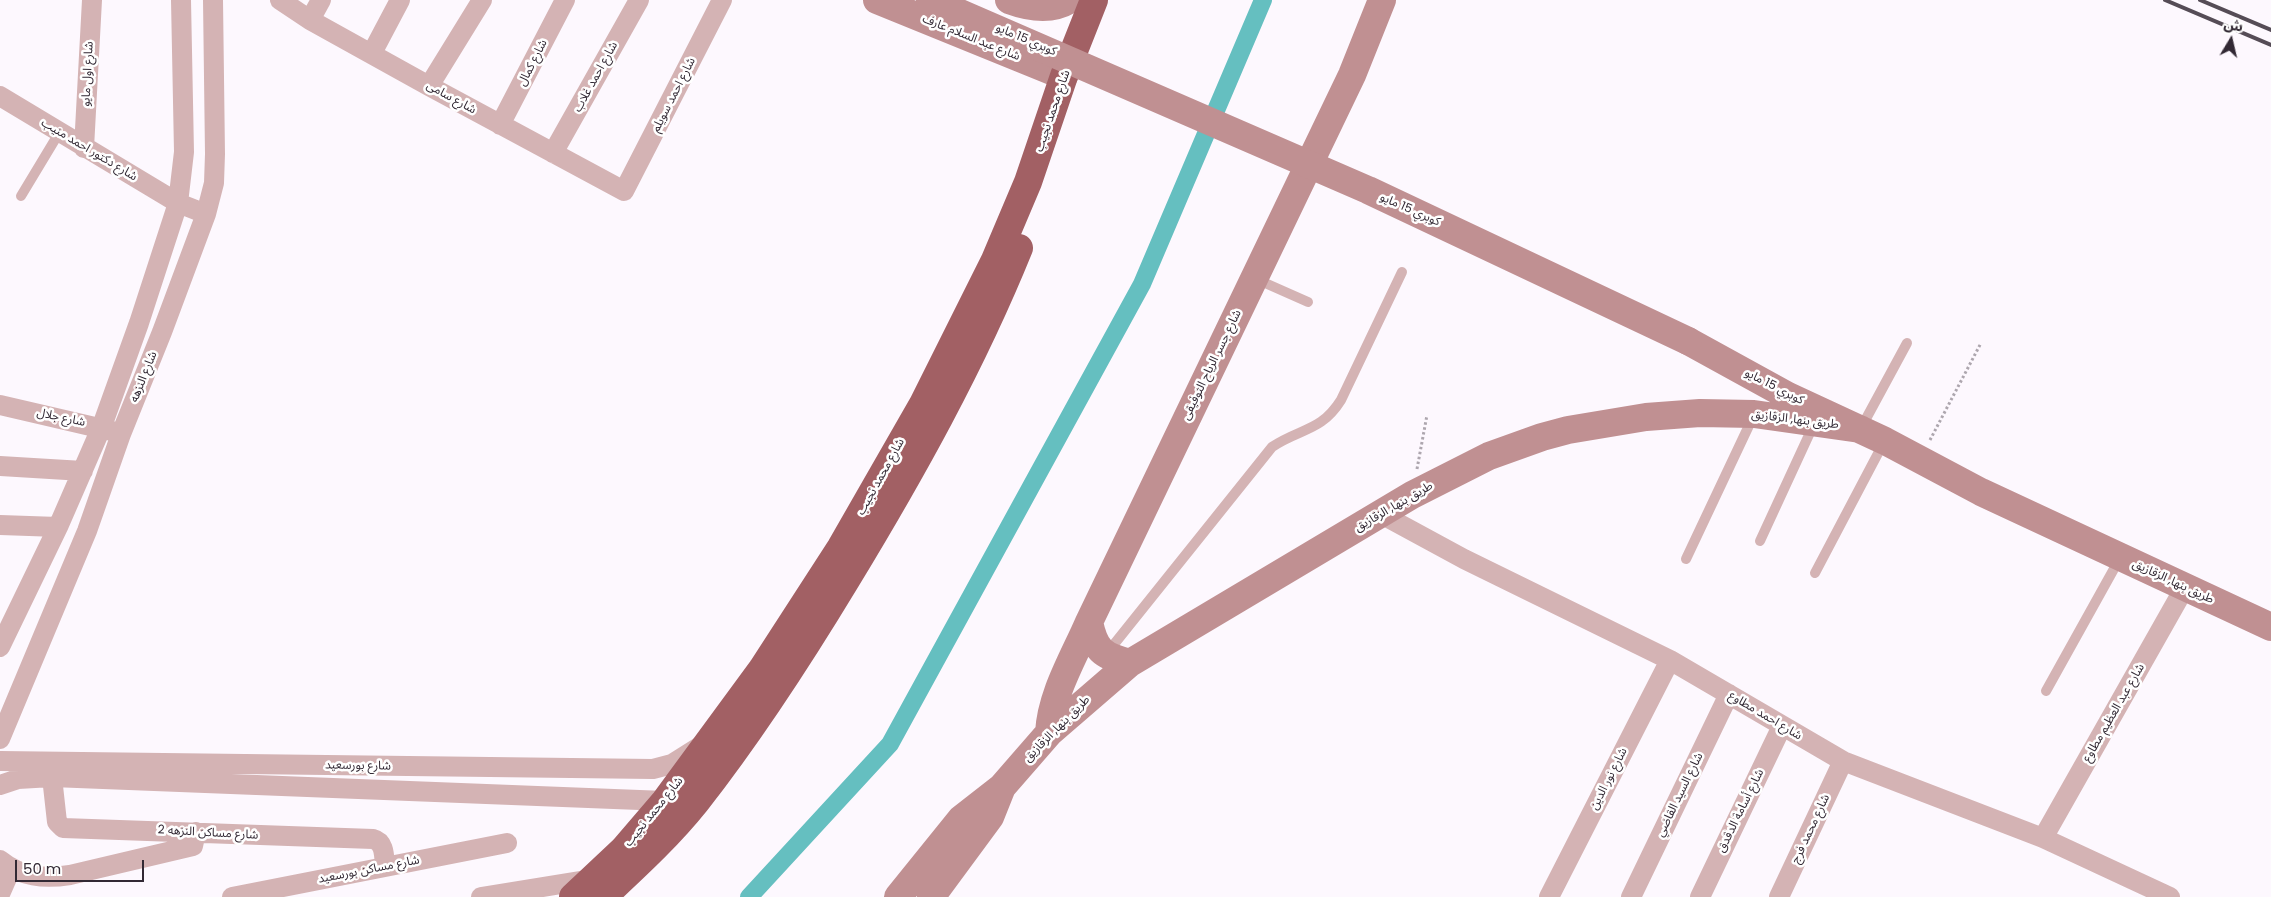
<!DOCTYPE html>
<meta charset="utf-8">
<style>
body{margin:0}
#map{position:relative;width:2271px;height:897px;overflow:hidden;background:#fdf8fe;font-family:Poppins,"Noto Sans Arabic",sans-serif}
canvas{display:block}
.north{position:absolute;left:2206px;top:15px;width:50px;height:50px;-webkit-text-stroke:4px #fff;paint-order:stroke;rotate:9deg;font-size:14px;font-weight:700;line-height:20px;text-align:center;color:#322934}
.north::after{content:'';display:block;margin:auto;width:18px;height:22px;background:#322934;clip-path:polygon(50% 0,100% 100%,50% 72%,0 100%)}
.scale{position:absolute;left:15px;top:860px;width:129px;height:22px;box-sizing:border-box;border:2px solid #322934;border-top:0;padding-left:6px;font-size:15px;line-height:18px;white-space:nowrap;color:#322934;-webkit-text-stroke:4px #fff;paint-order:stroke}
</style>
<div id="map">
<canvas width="2271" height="897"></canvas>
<div class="north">ش</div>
<div class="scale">50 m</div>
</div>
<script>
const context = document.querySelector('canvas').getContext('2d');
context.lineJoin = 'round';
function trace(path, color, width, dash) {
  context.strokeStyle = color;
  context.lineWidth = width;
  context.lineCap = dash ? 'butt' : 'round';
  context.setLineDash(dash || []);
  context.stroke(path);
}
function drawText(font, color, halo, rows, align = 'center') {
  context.font = font + ' Poppins,"Noto Sans Arabic",sans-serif';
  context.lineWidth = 5;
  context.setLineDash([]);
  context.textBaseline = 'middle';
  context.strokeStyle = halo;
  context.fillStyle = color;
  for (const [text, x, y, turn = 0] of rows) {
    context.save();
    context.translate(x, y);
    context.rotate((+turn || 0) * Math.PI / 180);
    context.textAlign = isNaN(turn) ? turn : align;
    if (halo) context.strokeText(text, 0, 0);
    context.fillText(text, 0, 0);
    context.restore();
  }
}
trace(new Path2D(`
 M749 897 890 744 1142 284 1263 0`), '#65bfc0', 18);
trace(new Path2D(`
 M1930 440 1981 343
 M1417 469 1427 415`), '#ada6ae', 3, [2.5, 2.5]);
trace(new Path2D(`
 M21 196 59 133
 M1256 279 1308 302
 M1861 428 1907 343
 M1760 541 1814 424
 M1686 559 1753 417
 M1815 573 1884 442
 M1107 653 1272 447C1300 428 1321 432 1341 400L1402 272
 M2046 691 2120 558`), '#d4b3b4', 10);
trace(new Path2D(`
 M280 0 310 20 429 86 624 191 722 0
 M310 20 321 0
 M372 53 400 0
 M429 86 482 0
 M0 96 178 203 206 214
 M500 125 565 0
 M84 148 92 0
 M553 153 639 0
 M0 405 112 431
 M0 466 83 471
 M1381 514 1464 559 1670 660 1843 761 2043 838 2170 897
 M0 525 58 527
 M0 647 58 527 102 426 139 323 178 203 184 152 181 0
 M0 739 87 531 121 434 162 332 206 214 214 183 215 154 213 0
 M0 761 653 769 672 764 699 747
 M52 777 57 822 63 828 373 839C385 842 384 856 385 867
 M0 785 18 779 52 777 665 801
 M2043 838 2185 587
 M0 860C21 877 44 879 70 875L193 846 196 832
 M0 894 11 869
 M232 897 507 843
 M481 897 592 879
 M1549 897 1670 660
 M1631 897 1729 694
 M1700 897 1782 726
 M1779 897 1843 761`), '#d4b3b4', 20);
trace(new Path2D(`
 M877 0 1064 76
 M1009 0C1028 7 1051 11 1069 0
 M1688 341 1788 396 1885 441 1981 492 2271 627
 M1089 622C1095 650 1102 656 1130 663
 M1049 733C1051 694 1074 657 1089 622L1352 75 1382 0
 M898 897 961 819 1002 787 1049 733 1130 663 1412 495 1489 456 1542 437 1568 430 1646 417 1700 413 1754 414 1860 429
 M931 897 990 817 1002 787`), '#c09092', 28);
trace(new Path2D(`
 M573 897 623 850 665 801 762 669 841 547 923 404 995 260 1028 182 1064 76 1094 0
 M603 897C635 867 668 837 696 802 751 732 800 656 846 580 911 473 972 364 1019 248`), '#a26064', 28);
trace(new Path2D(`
 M2165 0 2271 45
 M2200 0 2271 30`), '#554c56', 4);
trace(new Path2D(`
 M930 0 1368 190 1688 341`), '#c09092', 28);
drawText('12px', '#322934', '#fff', [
 ["شارع عبد السلام عارف",971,38,22],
 ["كوبري 15 مايو",1026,40,23],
 ["شارع كمال",533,63,-63],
 ["شارع اول مايو",88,74,-87],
 ["شارع احمد غلاب",596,77,-61],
 ["شارع احمد سويلم",674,95,-63],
 ["شارع سامى",451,98,29],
 ["شارع محمد نجيب",1053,111,-71],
 ["شارع دكتور احمد منيب",89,150,31],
 ["كوبري 15 مايو",1410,210,24],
 ["شارع جسر الرياح التوفيقى",1212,365,-64],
 ["شارع النزهه",144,377,-68],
 ["كوبري 15 مايو",1774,387,27],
 ["شارع جلال",61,418,12],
 ["طريق بنها, الزقازيق",1795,420,7],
 ["شارع محمد نجيب",881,477,-61],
 ["طريق بنها, الزقازيق",1394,507,-30],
 ["طريق بنها, الزقازيق",2173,582,25],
 ["شارع عبد العظيم مطاوع",2114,713,-60],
 ["شارع احمد مطاوع",1765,716,31],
 ["طريق بنها, الزقازيق",1057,729,-45],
 ["شارع بورسعيد",358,766,1],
 ["شارع نور الدين",1609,779,-63],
 ["شارع السيد القاضي",1680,795,-64],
 ["شارع أسامة الدقدق",1741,811,-64],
 ["شارع محمد نجيب",654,812,-51],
 ["شارع محمد فرج",1811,829,-65],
 ["شارع مساكن النزهه 2",208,833,3],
 ["شارع مساكن بورسعيد",369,870,-11]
]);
</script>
